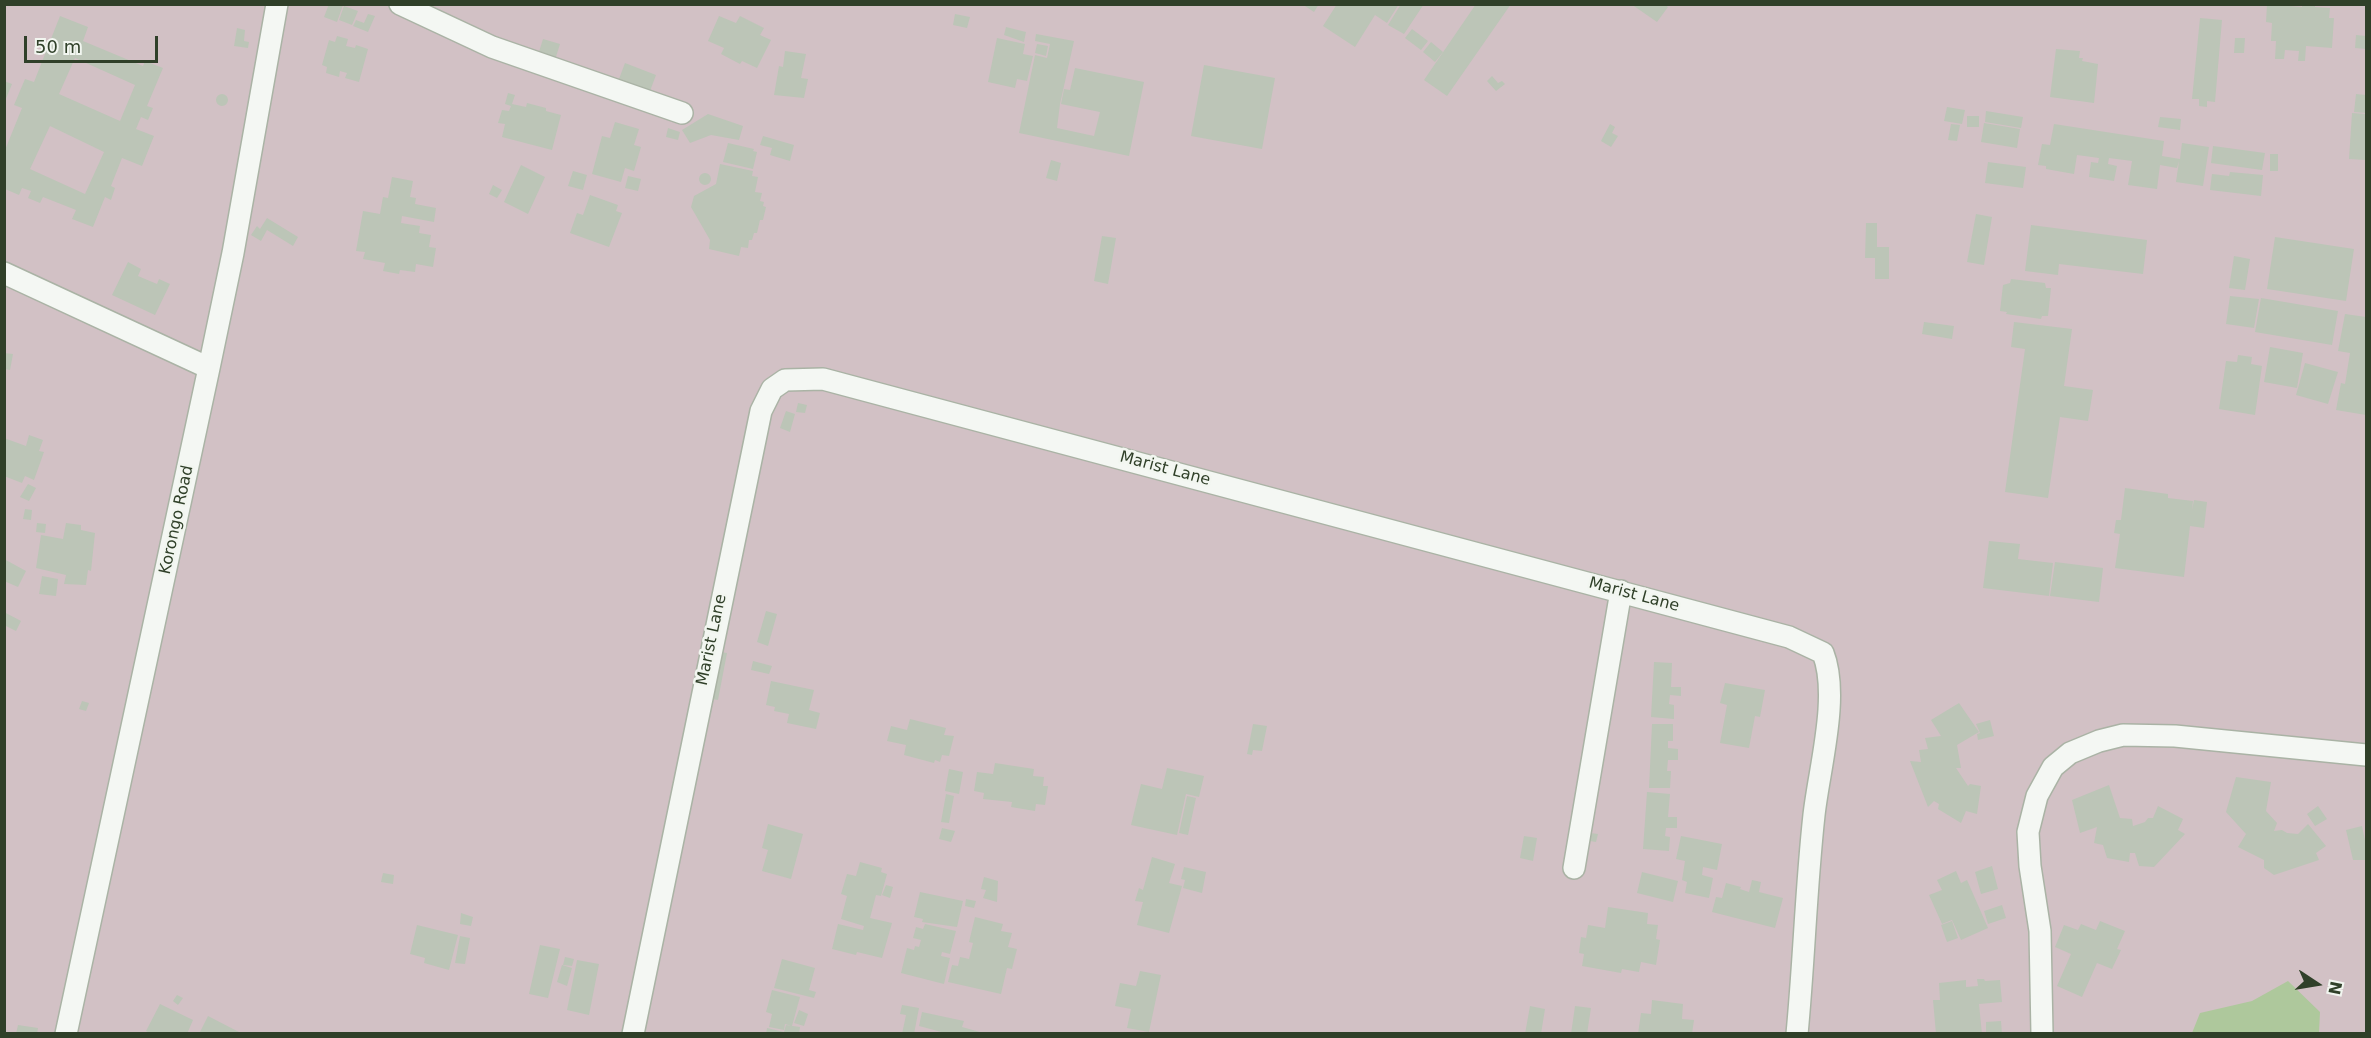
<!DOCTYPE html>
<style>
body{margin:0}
#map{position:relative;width:2371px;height:1038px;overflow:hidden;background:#e3e9e0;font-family:"DejaVu Sans",sans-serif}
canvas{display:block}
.frame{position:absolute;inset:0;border:6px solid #304029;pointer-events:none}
.north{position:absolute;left:2287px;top:954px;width:60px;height:60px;-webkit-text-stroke:4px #f2f6f0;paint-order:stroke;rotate:102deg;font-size:16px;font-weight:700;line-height:24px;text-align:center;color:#304029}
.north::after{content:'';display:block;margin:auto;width:21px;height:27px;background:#304029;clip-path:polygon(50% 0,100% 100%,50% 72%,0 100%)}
.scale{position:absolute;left:24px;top:36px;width:134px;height:27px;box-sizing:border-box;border:3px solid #304029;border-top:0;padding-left:8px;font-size:18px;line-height:21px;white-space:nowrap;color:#304029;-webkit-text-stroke:4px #f2f6f0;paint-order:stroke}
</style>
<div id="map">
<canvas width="2371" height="1038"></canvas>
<div class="frame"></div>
<div class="north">N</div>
<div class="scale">50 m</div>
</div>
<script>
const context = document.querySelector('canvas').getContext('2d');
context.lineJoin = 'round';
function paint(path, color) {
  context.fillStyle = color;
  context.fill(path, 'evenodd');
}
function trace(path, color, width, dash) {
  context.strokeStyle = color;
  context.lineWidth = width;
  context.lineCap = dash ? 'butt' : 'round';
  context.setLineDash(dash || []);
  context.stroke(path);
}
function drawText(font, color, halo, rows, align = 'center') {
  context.font = font + ' "DejaVu Sans",sans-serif';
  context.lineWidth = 5;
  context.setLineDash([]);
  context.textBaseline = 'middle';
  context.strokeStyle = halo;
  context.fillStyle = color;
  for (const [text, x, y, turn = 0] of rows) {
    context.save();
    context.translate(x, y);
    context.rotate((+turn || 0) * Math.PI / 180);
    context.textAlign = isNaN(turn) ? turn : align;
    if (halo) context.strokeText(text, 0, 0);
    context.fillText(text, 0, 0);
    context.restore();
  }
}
paint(new Path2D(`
 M5 5H2366V1033L5 1034Z`), '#d2c1c5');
paint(new Path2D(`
 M2288 981 2320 1012 2319 1033H2192L2200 1013 2252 1001Z`), '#aec89c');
paint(new Path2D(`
 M329 4 343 5 337 22 324 17Z
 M1302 4H1319L1314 12Z
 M1337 4H1399L1387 23 1375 15 1355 47 1323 26Z
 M1401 4H1424L1404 34 1388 25Z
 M1476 4H1511L1447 96 1424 80Z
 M1631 4H1664L1668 7 1657 22Z
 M2267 4 2302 7V4H2315V7L2330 8 2329 18H2334L2332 48 2306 46 2305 61H2298L2299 51 2285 50 2284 59H2275L2276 41H2271L2272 23 2266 22Z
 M344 6 358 11 352 25 339 20Z
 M368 14 375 16 368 32 353 26 356 20 364 23Z
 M955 14 970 17 967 28 953 25Z
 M60 16 88 27 83 41 143 66 145 61 163 68 147 106 153 108 148 120 141 117 136 129 154 136 142 166 122 158 111 186 115 188 111 200 105 197 93 227 72 219 76 210 43 197 40 203 28 198 31 191 22 188 19 195 5 189V150L22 108 14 105 25 79 34 82ZM75 58 135 85 120 121 59 94ZM50 126 104 152 85 194 30 169Z
 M719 16 736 23 740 16 764 28 760 35 771 40 757 68 742 61 740 64 721 54 724 48 708 41Z
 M2200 18 2222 20 2215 102 2207 101V107L2199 106V99H2192Z
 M1006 27 1026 32 1024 42 1004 35Z
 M237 28 245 30 244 41 249 42 248 48 234 46Z
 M1412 29 1428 41 1421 50 1405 38Z
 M1036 34 1074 41 1060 104 1055 103 1060 104 1057 128 1094 136 1100 112 1061 104 1064 89 1070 90 1075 68 1144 82 1129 156 1019 133 1035 55 1047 58 1050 44 1035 41Z
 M2356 35 2366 36V49L2355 48Z
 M337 36 348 39 346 46 355 48 356 45 368 49 359 82 345 78 347 73 340 71 339 77 326 73 327 67 322 65 329 40 335 42Z
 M997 38 1025 44 1023 54 1033 56 1027 81 1017 79 1015 88 988 82Z
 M2235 38H2245L2244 53H2234Z
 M543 39 560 44 555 60 538 55Z
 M1431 42 1443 52 1435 62 1423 52Z
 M1037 44 1048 46 1046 56 1035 53Z
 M2056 49 2080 51 2079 58H2083L2082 61 2098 64 2094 103 2050 97Z
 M785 51 806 54 801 78 808 79 804 98 774 95 779 66 783 67Z
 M625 63 656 75 650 91 619 79Z
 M1204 65 1275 78 1262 149 1191 136Z
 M1492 76 1498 83 1502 81 1505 84 1496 91 1487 81Z
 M4 81 12 84 5 101H4Z
 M508 93 515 95 512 104 526 107 527 103 546 108V111L561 115 552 150 502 137 505 124 498 123 502 110 509 111 511 106 505 104Z
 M216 100a6 6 0 1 1 12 0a6 6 0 1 1-12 0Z
 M2356 94 2366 95V113L2354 112Z
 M1947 107 1965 110 1962 124 1944 121Z
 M1986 111 2023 117 2021 128 1985 122Z
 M2352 113 2366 114V160L2349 159Z
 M708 114 743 126 739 140 711 135 690 143 682 130Z
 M1967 116H1979V127H1967Z
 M2160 117 2181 119 2180 130 2158 127Z
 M615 122 639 129 634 145 641 147 634 171 625 168 621 182 592 174 602 136 610 138Z
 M1984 123 2020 129 2017 148 1981 142Z
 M1610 124 1615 127 1612 133 1618 136 1611 147 1601 141Z
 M1951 124 1960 125 1957 141 1948 140Z
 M2054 124 2164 141 2162 156 2180 159 2182 143 2209 147 2203 186 2176 182 2179 161 2177 168 2160 165 2157 189 2128 185 2132 161 2109 158 2108 164 2117 166 2114 181 2089 177 2091 162 2098 163 2099 158 2077 155 2074 174 2046 169V166L2038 165 2042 144 2050 145Z
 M668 128 680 132 678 140 666 137Z
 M763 136 794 145 790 161 770 155 772 148 760 145Z
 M728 143 754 149 753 151 757 152 753 169 723 162Z
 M2213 146 2265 153 2262 170 2211 163Z
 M2270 154H2278V171H2270Z
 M1051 160 1061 163 1057 181 1046 178Z
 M1988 162 2026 167 2023 188 1985 183Z
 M720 164 753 171 752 176 758 177 755 192 762 193 760 201 764 202 763 206 766 207 763 220H760L757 233H754L752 240H749L748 248 741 247 739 256 709 249 710 240 691 207 694 196 716 184Z
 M521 165 545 177 528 214 504 202Z
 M573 171 587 175 583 190 568 186Z
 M2230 172 2263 175 2261 196 2210 190 2212 174 2229 176Z
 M699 179a6 6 0 1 1 12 0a6 6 0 1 1-12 0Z
 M628 176 641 179 638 191 625 188Z
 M392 177 413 181 410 197 416 198 415 204 436 208 434 222 402 216 401 223 420 226 419 233 431 235 429 247 436 248 433 267 416 264 415 272 400 270 399 274 383 271 385 263 363 259 365 252 356 251 363 211 380 214 383 197 388 198Z
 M493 185 502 190 497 198 489 194Z
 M590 195 618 205 616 211 622 213 609 247 570 233 577 213 583 215Z
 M1976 214 1992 217 1984 265 1967 262Z
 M267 218 298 237 293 246 267 230 261 241 251 235 257 226 260 229Z
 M1866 223H1877V247H1889V279H1875V258H1865Z
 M2031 225 2147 240 2143 274 2059 264 2058 275 2025 271Z
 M1102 236 1116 238 1108 284 1094 281Z
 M2275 237 2354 249 2346 301 2267 289Z
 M2234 256 2250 259 2245 290 2229 288Z
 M128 262 141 269 138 276 157 284 159 279 170 284 155 315 112 295Z
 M2011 279 2045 283 2046 288H2051L2048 316H2042L2041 319 2006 314 2007 312 2000 311 2003 285 2010 283Z
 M2230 296 2259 299 2254 328 2226 324Z
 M2261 298 2338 311 2332 345 2255 332Z
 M2345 314 2366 317V415L2336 410 2341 383 2345 384 2350 353 2338 351Z
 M1924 322 1954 326 1952 339 1922 334Z
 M2014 322 2072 329 2064 386 2093 390 2088 421 2060 417 2048 498 2005 492 2025 349 2011 347Z
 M2270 347 2303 353 2297 388 2264 382Z
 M4 353 13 354 10 370 4 369Z
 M2238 355 2252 357 2251 364 2262 366 2255 415 2219 409 2226 361 2237 362Z
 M2305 363 2338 372 2328 404 2296 395Z
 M798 403 807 405 805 413 796 412Z
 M786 411 795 414 790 432 780 428Z
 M29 435 43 440 39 451 44 452 34 480 25 476 22 483 4 476V438L26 446Z
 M28 484 36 488 29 501 20 497Z
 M2125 488 2168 494V498L2193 501 2192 510 2194 500 2207 502 2204 528 2190 526 2184 577 2115 568 2120 534 2114 533 2116 520H2121Z
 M25 509 32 510 31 520 23 519Z
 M37 523 46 524 45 533 36 532Z
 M66 523 81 525V530L95 533 91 571 88 570 86 585 64 584 66 575 36 568 41 535 63 539Z
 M1989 541 2020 544 2018 559 2053 563 2049 596 1983 588Z
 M4 559 26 571 18 587 4 581Z
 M2055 562 2103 568 2099 602 2050 596Z
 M42 576 58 579 56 596 39 594Z
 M766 611 777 614 768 646 757 642Z
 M4 612 21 621 16 631 4 625Z
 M714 651 727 653 718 700 705 698Z
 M753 661 772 666 769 674 751 670Z
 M1654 662 1672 663 1671 687H1681V696L1670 695 1669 704 1674 705V719L1651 717Z
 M771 681 814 690 809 710 820 713 816 729 787 723 789 714 774 711 775 707 766 705Z
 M1725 683 1765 690 1760 717 1755 716 1749 748 1720 743 1727 705 1720 703Z
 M82 701 89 703 86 711 79 709Z
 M1959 703 1979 732 1957 745 1961 768H1956L1968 786 1970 784 1981 786 1977 814 1966 811 1961 823 1938 809 1939 804 1934 801 1928 807 1910 761 1921 762 1919 750 1928 749 1925 738 1941 736 1931 720Z
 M910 719 946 728 944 735 954 736 949 756 942 755 940 762 935 760 934 763 904 755 906 745 887 741 891 726 907 730Z
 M1990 720 1994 736 1978 740 1977 734 1980 733 1976 724Z
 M1253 724 1267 726 1262 751 1253 750 1252 755 1247 754Z
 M1652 724H1673V741H1668V748L1678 749V760H1668L1667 771H1671L1670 788H1649Z
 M995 763 1034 769 1033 776 1044 777 1043 786H1048L1045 805 1036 804 1035 811 1011 807 1012 802 983 799 984 793 974 791 977 772 993 774Z
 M1167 768 1204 776 1199 797 1186 794 1177 835 1131 825 1141 784 1162 789Z
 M949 769 963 772 959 794 945 791Z
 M2236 777 2271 782 2266 811 2277 823 2274 831 2282 830 2287 833 2298 834 2308 824 2326 846 2316 853 2319 860 2274 875 2264 868V860L2238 847 2246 834 2226 812Z
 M2109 785 2120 818 2132 819 2133 826 2145 822 2148 818H2153L2158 806 2183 819 2178 830 2185 834 2154 867 2139 866 2135 853H2130L2129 862 2107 858 2103 845 2094 843 2097 827 2080 833 2072 800Z
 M1647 792 1670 794 1668 817H1677V828H1666L1665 836 1670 837 1669 851 1643 849Z
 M946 794 954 796 949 823 941 822Z
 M1187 796 1196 798 1188 835 1179 833Z
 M2318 806 2327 819 2315 826 2307 814Z
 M768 824 803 834 791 879 762 871 768 850 762 848Z
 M2362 826 2366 845V860H2353L2346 830Z
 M942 828 955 831 951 842 939 839Z
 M1584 832 1598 834 1596 842 1583 840Z
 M1524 836 1537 838 1533 861 1520 858Z
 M1681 836 1722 844 1717 870 1703 867 1702 875 1713 878 1709 898 1685 893 1687 882 1682 880 1685 861 1676 859Z
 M1152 857 1175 864 1169 883 1182 886 1169 933 1137 925 1143 902 1135 901 1139 888 1143 890Z
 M860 862 882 868 881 872 887 874 881 896 876 895 870 918 892 923 882 958 857 952 856 955 832 949 838 924 863 930 864 926 841 919 847 896 841 894 847 874 856 876Z
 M1992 866 1998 889 1981 894 1975 872Z
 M1184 867 1206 872 1202 893 1183 888 1185 880 1181 879Z
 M1956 871 1961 883 1967 880 1988 928 1961 940 1952 920 1942 924 1929 895 1942 890 1937 880Z
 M1642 872 1678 881 1673 902 1637 893Z
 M383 873 394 875 393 884 381 882Z
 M984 877 998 881 997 902 983 898 986 890 981 889Z
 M1752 880 1761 882 1759 892 1783 898 1775 928 1712 912 1716 897 1722 898 1726 883 1741 887 1740 889 1749 892Z
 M886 885 893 887 890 898 882 895Z
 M920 892 963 901 957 927 922 922 923 919 914 917Z
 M966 899 976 901 974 908 965 906Z
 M2002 905 2006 918 1988 924 1984 911Z
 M1608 907 1648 913 1647 924 1658 925 1656 939 1660 940 1656 965 1641 962 1639 972 1622 969 1621 973 1582 966 1584 954 1579 953 1581 937 1586 938 1588 925 1605 928Z
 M461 913 473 917 471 926 460 924Z
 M975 917 1003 924 1001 931 1012 933 1008 947 1017 949 1012 969 1007 968 1001 994 948 982 952 965 958 966 960 957 969 959 973 943 969 942Z
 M1952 921 1958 938 1947 942 1941 925Z
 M2100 921 2125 931 2117 949 2121 950 2112 969 2097 963 2082 997 2057 986 2071 954 2055 947 2064 925 2078 930 2081 924 2096 930Z
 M925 924 956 931 950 954 942 952 941 956 950 958 944 984 901 973 907 948 914 950 915 946 919 947 921 940 913 938 916 927 923 929Z
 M417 925 458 935 449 970 424 963 425 958 410 954Z
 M460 936 470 938 465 964 455 963Z
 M540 945 560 949 548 998 529 994Z
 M565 957 574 959 572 966 563 965Z
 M782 959 815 968 809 990 816 992 814 998 774 988Z
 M577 960 599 964 589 1015 567 1010Z
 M562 965 572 968 567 986 557 982Z
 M1140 971 1161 975 1149 1032 1127 1028 1131 1009 1115 1006 1120 983 1136 986Z
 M1977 979H1984L1985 981 2000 980 2002 1002 1979 1004 1982 1034H1936L1933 1000H1940L1939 983 1966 980V987L1978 986Z
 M772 990 800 997 792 1026 785 1024 784 1030 769 1027 772 1014 766 1012Z
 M177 995 183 998 178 1005 173 1001Z
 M1652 1000 1683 1004 1682 1019 1694 1020 1692 1034H1638L1641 1013 1651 1014Z
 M160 1004 193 1020 187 1034H151L146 1031Z
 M902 1005 919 1008 914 1034H902L906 1015 900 1014Z
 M1530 1006 1545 1009 1541 1034H1525Z
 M1575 1006 1591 1008 1587 1034H1571Z
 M799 1010 808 1014 804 1026 794 1023Z
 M922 1012 964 1021 962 1027 987 1034H949L919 1026Z
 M208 1016 239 1032 238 1034H199Z
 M2001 1021 2002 1034H1986V1022Z
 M18 1025 38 1028 37 1034H16Z
 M786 1025 800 1027 799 1034H766L767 1028 784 1032Z`), '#bcc5b7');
const minor = new Path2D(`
 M400 4 492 47 682 113
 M4 273 209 368
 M1574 868 1621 591
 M66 1034 209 368 233 253 277 4
 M633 1034 761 411 772 389 785 380 823 379 1789 637 1823 653C1840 696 1819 769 1814 815 1806 888 1804 961 1797 1034
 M2042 1034 2040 931 2030 866 2028 832 2037 796 2053 767 2070 753 2099 741 2123 735 2175 736 2366 755`);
trace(minor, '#aab3a5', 24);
trace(minor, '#f4f7f3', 21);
drawText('16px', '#304029', '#f2f6f0', [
 ["Marist Lane",1165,469,15],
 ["Korongo Road",177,520,-78],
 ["Marist Lane",1634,595,15],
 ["Marist Lane",712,640,-78]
]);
</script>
